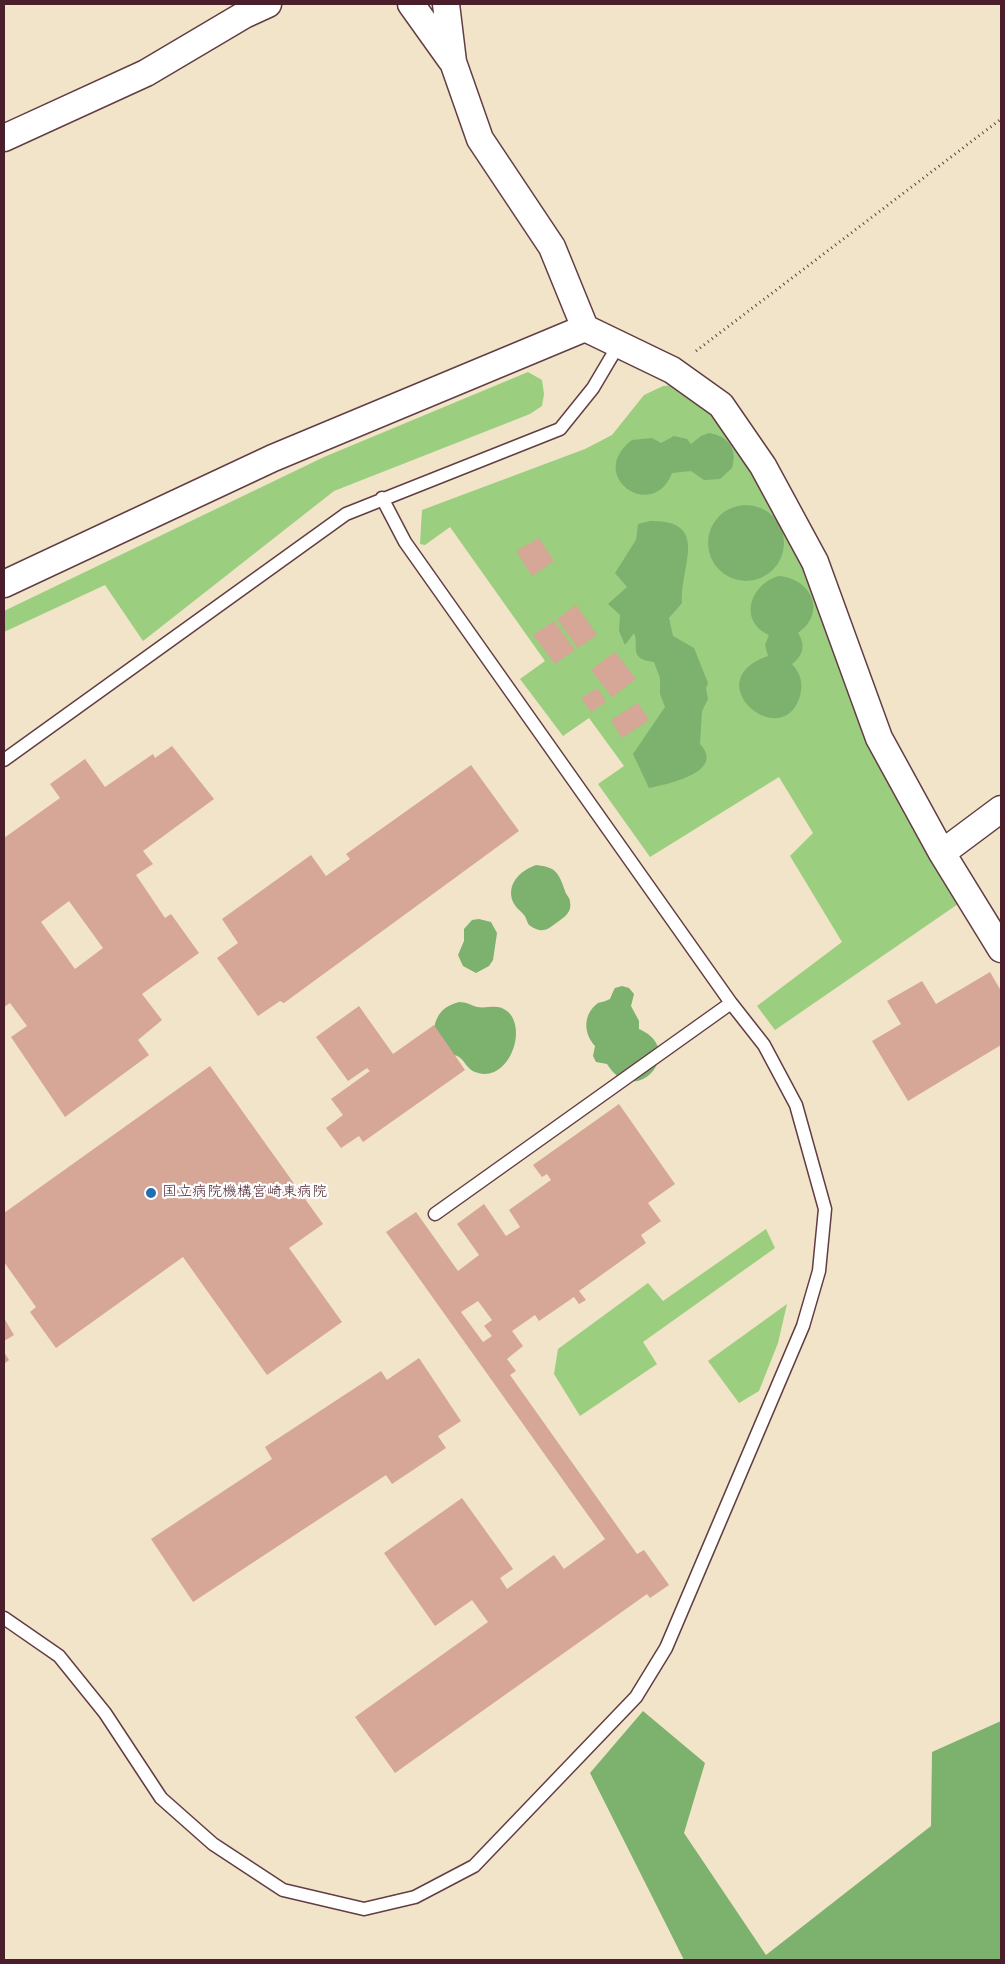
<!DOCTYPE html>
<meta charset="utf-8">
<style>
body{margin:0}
#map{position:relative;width:1005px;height:1964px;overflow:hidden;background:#f1e4c9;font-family:Mynerve,sans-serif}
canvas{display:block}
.frame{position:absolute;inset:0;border:5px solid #4a1f2b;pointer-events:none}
</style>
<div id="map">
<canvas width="1005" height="1964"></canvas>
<div class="frame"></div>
</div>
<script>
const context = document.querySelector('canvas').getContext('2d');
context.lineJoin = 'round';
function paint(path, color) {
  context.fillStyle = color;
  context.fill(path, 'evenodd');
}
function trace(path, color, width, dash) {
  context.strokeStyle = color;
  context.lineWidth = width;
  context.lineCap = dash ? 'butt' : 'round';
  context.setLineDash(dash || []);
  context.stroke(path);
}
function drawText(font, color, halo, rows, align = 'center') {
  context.font = font + ' Mynerve,"Klee One",sans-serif';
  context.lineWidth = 4.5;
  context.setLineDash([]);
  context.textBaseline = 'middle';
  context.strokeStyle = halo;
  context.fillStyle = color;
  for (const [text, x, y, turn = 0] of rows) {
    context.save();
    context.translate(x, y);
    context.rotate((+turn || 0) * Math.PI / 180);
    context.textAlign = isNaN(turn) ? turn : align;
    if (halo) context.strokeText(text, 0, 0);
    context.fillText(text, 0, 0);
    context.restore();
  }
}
paint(new Path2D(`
 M528 372 542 380 544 394 542 406 530 414 334 491 143 641 105 585 4 632V611L324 457Z
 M683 384 715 414 752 466 802 561 873 749 958 904 775 1030 757 1006 842 942 790 856 813 833 779 777 650 857 598 784 624 766 589 718 563 736 520 679 545 661 450 527 425 545 420 544 422 510 585 449 612 435 644 395 663 386Z
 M766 1229 775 1248 643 1342 657 1364 580 1416 554 1374 558 1349 648 1283 663 1301Z
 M787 1304 778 1343 759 1391 739 1403 708 1361Z`), '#9bce7f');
paint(new Path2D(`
 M709 433C728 436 738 449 732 468L720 479 704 480 691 471 672 473C653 523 585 476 632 440L652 438 661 443 674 436 687 439 691 444 701 436Z
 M708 543a38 38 0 1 1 76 0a38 38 0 1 1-76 0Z
 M650 521C711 520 680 566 682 603L669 618 673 636 694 648 708 683 706 688 708 699 702 711 700 744C726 772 668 784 649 788L633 754 665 707 660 694V678L654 662C627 659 640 646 634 633L625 645 619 631 620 615 608 604 627 587 615 573 636 540 638 524Z
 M779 576C812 579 827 613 798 633 806 645 803 656 792 664 801 674 804 685 799 699 780 752 696 681 768 656L765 645 769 635C738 621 750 584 779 576Z
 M536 865C556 867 559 873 565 891 566 895 570 897 570 902 572 911 566 916 559 921 548 929 543 935 529 925 527 922 526 917 524 915 520 910 516 908 513 902 506 884 520 871 536 865Z
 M479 919 491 922 497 933 493 960 489 966 476 973 463 966 458 955 464 941V929L472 920Z
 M622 986 629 988 634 994 631 1006 639 1021V1029C688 1050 636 1111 607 1064L596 1062 593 1056 595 1046C583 1033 583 1014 598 1003 601 1002 607 1001 610 999 611 997 613 991 615 988Z
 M459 1002C466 1002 471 1005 477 1007 488 1009 497 1003 507 1011 529 1029 508 1085 475 1072 467 1069 465 1061 459 1057 456 1055 453 1055 451 1054 444 1050 439 1036 434 1028 437 1013 444 1006 459 1002Z
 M643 1711 705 1763 684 1833 766 1955 931 1826 932 1752 1001 1721V1960H684L590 1773Z`), '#7cb16e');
paint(new Path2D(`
 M539 538 554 561 532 576 516 551Z
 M576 605 597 635 578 648 557 619Z
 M554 621 575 650 555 664 533 635Z
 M615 652 636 679 612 697 591 670Z
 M598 688 606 702 591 712 581 698Z
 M638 703 649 720 622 738 611 720Z
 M172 746 214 799 143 851 153 864 136 875 165 918 171 914 199 953 142 994 162 1020 138 1040 149 1055 65 1117 11 1037 27 1026 10 1003 4 1007V838L60 798 50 784 85 759 105 787 153 754 155 758ZM69 901 103 948 75 969 41 922Z
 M471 765 519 831 284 1003 280 1001 258 1016 217 958 238 943 222 919 311 855 326 876 350 859 346 854Z
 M990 972 1001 991V1045L908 1101 872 1041 901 1024 887 1001 922 981 936 1004Z
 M359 1006 393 1054 434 1025 465 1070 363 1142 359 1136 341 1148 326 1128 343 1115 331 1099 370 1071 367 1068 348 1081 316 1037Z
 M210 1066 323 1224 289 1248 342 1322 267 1375 183 1257 56 1348 30 1312 36 1307 4 1262V1213Z
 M619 1104 675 1184 648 1203 661 1221 641 1235 646 1243 579 1291 586 1300 579 1304 574 1297 539 1321 535 1315 512 1331 523 1346 507 1359 516 1371 510 1375 637 1554 644 1550 669 1585 650 1598 647 1594 395 1773 355 1717 488 1622 472 1600 435 1626 384 1553 462 1498 513 1569 500 1578 507 1589 554 1555 564 1569 605 1539 386 1232 416 1212 458 1271 479 1255 457 1224 484 1204 506 1236 520 1227 509 1210 551 1180 547 1174 542 1177 533 1165ZM478 1301 492 1320 484 1326 492 1336 483 1342 461 1312Z
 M4 1318 14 1335 4 1341Z
 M4 1352 9 1360 4 1364Z
 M419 1358 461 1421 438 1436 446 1448 392 1484 386 1475 193 1602 151 1539 272 1459 265 1447 381 1371 387 1380Z`), '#d6a696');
const lane = new Path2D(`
 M4 760 346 514 560 429 593 388 619 344
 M435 1214 731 1003
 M4 1618 59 1656 105 1713 161 1798 213 1844 283 1890 364 1909 415 1897 474 1866 636 1697 666 1648 803 1326 819 1271 825 1209 796 1105 764 1045 731 1003 405 542 382 498`);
const street = new Path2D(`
 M411 4 451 60
 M446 4 453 62 480 139 552 247 585 328 672 370 721 405 763 466 815 562 879 738 942 853 1001 949
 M4 138 146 73 244 15 268 4
 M4 584 273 458 585 328
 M942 853 1001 809`);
trace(lane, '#633d43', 15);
trace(street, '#633d43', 29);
trace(new Path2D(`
 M696 351 1001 119`), '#633d43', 3, [1, 4]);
trace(lane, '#fff', 12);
trace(street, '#fff', 26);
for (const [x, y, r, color] of [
 [151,1193,6,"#1f6fb2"]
]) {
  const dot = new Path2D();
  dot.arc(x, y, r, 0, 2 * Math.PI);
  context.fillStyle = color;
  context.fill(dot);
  trace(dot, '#fff', 2);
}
drawText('15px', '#4a1f2b', '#fff', [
 ["国立病院機構宮崎東病院",162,1193]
], 'left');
</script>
